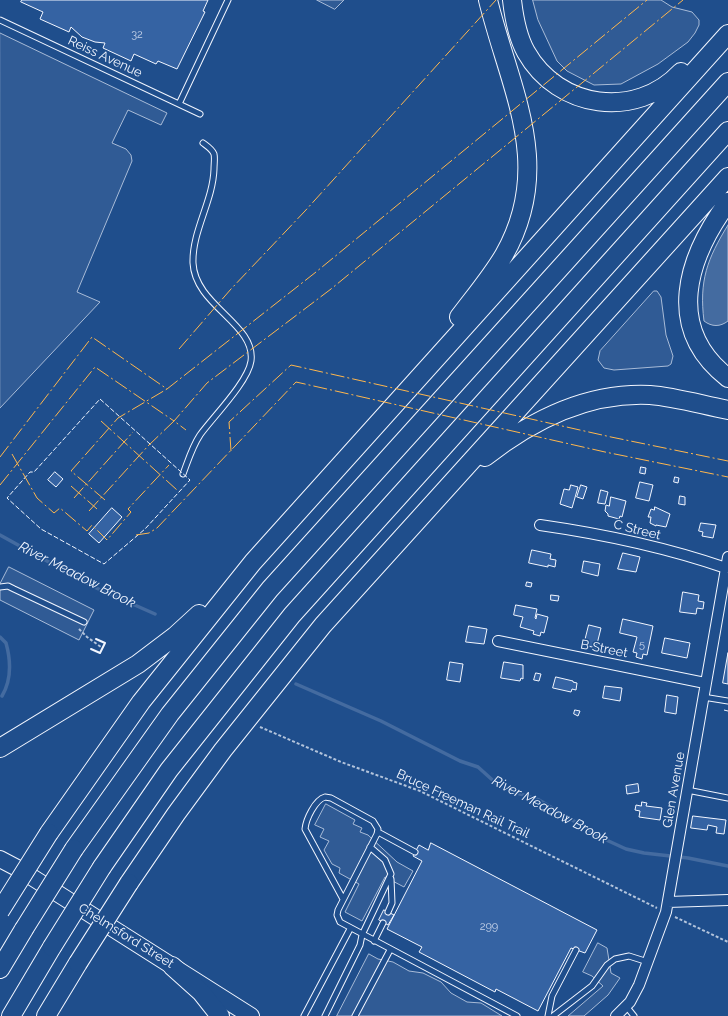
<!DOCTYPE html>
<style>
body{margin:0}
canvas{display:block;background:#1f4e8c}
</style>
<canvas width="728" height="1016"></canvas>
<script>
const context = document.querySelector('canvas').getContext('2d');
context.lineJoin = 'round';
function paint(path, color) {
  context.fillStyle = color;
  context.fill(path, 'evenodd');
}
function trace(path, color, width, dash) {
  context.strokeStyle = color;
  context.lineWidth = width;
  context.lineCap = dash ? 'butt' : 'round';
  context.setLineDash(dash || []);
  context.stroke(path);
}
function drawText(font, color, halo, rows, align = 'center') {
  context.font = font + ' Raleway,sans-serif';
  context.lineWidth = 3;
  context.setLineDash([]);
  context.textBaseline = 'middle';
  context.strokeStyle = halo;
  context.fillStyle = color;
  for (const [text, x, y, turn = 0] of rows) {
    context.save();
    context.translate(x, y);
    context.rotate((+turn || 0) * Math.PI / 180);
    context.textAlign = isNaN(turn) ? turn : align;
    if (halo) context.strokeText(text, 0, 0);
    context.fillText(text, 0, 0);
    context.restore();
  }
}
const built = new Path2D(`
 M317 0H344L335 9Z
 M533 0H661L672 7 692 12 699 20V25L695 33 688 42 658 64 621 84 594 85 567 71 557 61 538 20Z
 M0 33 167 113 161 125 128 110 112 143 126 149 131 155 132 161 77 292 100 302 0 408Z
 M654 291H657L661 297 666 335 673 356 671 364 668 366 614 370 604 368 598 360 600 351Z
 M9 567 94 610 79 640 0 600V584Z
 M326 804 355 820 353 824 362 828 360 832 368 835 397 862 413 871 404 887 385 877 362 921 345 912 359 884 339 873 340 868 332 864 324 850 329 841 320 837 324 829 315 825Z
 M598 943 607 948 611 973 620 978 608 995 584 1016H568L603 986 592 976 583 972Z
 M369 954 378 959 393 962 409 971 423 973 441 982 451 993 467 1002 481 1003 502 1016H337Z`);
paint(built, '#305b95');
trace(built, '#a8bbd7', 1);
const water = new Path2D(`
 M728 225V321C720 327 712 327 704 321 699 281 707 259 728 225Z`);
paint(water, '#446ba0');
trace(water, '#a8bbd7', 1);
trace(new Path2D(`
 M0 535 94 587 155 614
 M0 637 6 643C11 661 12 679 2 696
 M296 684 381 721 460 761 478 767 498 785 514 792 539 800 602 838 626 849 644 853 688 858 728 866`), '#446ba0', 3.5);
const building = new Path2D(`
 M22 0H208L203 11 205 12 177 69 158 61 156 64 134 54 131 61 103 48 105 43 95 42 82 37 71 27 69 32 40 19 43 12 21 2Z
 M641 467 646 468 645 474 640 473Z
 M55 472 63 479 56 487 48 480Z
 M675 477 679 478 678 483 674 482Z
 M640 482 653 485 649 501 636 498Z
 M571 485 578 487 572 508 560 504 564 489 569 490Z
 M581 485 587 487 583 499 577 497Z
 M601 490 608 492 605 504 598 503Z
 M680 496 685 497V505L679 504Z
 M611 497 626 501 622 517 620 516 619 519 608 516V514L605 511 606 505 609 506Z
 M655 507 670 514 666 527 656 525V526L650 523 651 517H648L651 509 654 510Z
 M112 508 122 517 99 543 89 534Z
 M701 523 716 525 713 538 702 536 703 532 699 531Z
 M532 550 551 554 550 559 556 560 555 567 548 565V567L529 563Z
 M623 553 640 557 636 572 618 569Z
 M584 561 600 564 598 576 582 572Z
 M527 582 532 583 531 587 526 586Z
 M683 592 699 595 698 601 704 602 703 609 697 608 696 614 680 612Z
 M551 595 559 596 558 601 551 600Z
 M516 605 537 609 535 618 536 619 537 614 548 617 544 633 541 632 540 636 533 634 534 631 520 627 523 617 514 615Z
 M623 619 653 626 647 655 643 654 642 659 636 657 637 653 633 652 637 637 620 633Z
 M589 625 601 628 596 648 584 645Z
 M469 626 487 629 484 644 466 642Z
 M665 638 690 643 687 658 662 653Z
 M728 653V684L723 683Z
 M450 662 463 664 460 682 447 680Z
 M504 662 523 665V679L521 678 520 681 501 678Z
 M536 673 541 674 539 681 534 680Z
 M556 677 573 681V682L577 683 576 690 572 689 571 692 553 688Z
 M605 686 622 688 620 701 603 698Z
 M667 695 678 697 676 714 665 712Z
 M575 710 580 711 578 716 574 714Z
 M638 784 639 792 627 794 626 786Z
 M642 802 647 803 646 806 662 808 660 820 639 817 640 811 635 810 636 805 641 806Z
 M693 816 726 820 724 834 716 833 717 827 708 825 707 830 691 828Z
 M431 843 597 930 585 953 571 948 538 1011 496 989 495 992 419 952 422 947 387 929 422 861 413 856 419 845 428 850Z
 M384 910 394 915 388 925 379 920Z`);
paint(building, '#3563a3');
trace(building, '#f2f6ff', 1);
const lane = new Path2D(`
 M0 20 200 114
 M179 104 228 0
 M183 474C188 461 192 447 200 435 213 417 248 382 251 361 256 324 195 306 193 263 192 231 213 201 214 169 214 164 215 158 214 154 212 149 207 146 203 143
 M0 587 8 586 14 589 84 622
 M703 697 728 701
 M687 790 728 798
 M378 832 415 852
 M343 899 305 829C306 819 315 800 325 797L331 798 373 821 378 829 377 834 338 910 337 915 340 922 517 1016
 M388 912 392 903 391 879
 M374 941 383 923
 M626 1006 634 1016
 M304 1016 350 929
 M325 1016 360 945 362 935 391 874 385 860 370 847
 M355 1016 390 950
 M548 1016 552 996 576 950
 M553 1016 592 986 607 965 615 959 629 956 648 962`);
const street = new Path2D(`
 M540 525C603 534 665 547 726 568
 M498 641 705 683
 M668 902 728 900
 M616 1016 630 1002 639 985 666 912 728 557`);
const primary = new Path2D(`
 M0 859 19 869 251 1016`);
const highway = new Path2D(`
 M512 0C514 18 517 36 526 52 558 109 636 120 681 72
 M728 202C687 258 664 328 728 378
 M459 317C474 297 491 277 504 255 555 165 510 90 488 0
 M485 457C532 420 589 392 650 395 676 397 702 405 728 410
 M0 748 138 664 175 636 199 614
 M49 833 141 702 253 562 728 34
 M74 849 170 714 270 589 728 82
 M102 867 169 770 292 615 728 131
 M129 883 176 814 223 750 323 625 728 177
 M172 966 201 992 220 1016
 M0 969 24 929
 M11 1016 52 947
 M46 1016 78 963`);
trace(lane, '#f2f6ff', 7);
trace(street, '#f2f6ff', 12);
trace(primary, '#f2f6ff', 18);
trace(highway, '#f2f6ff', 20);
trace(new Path2D(`
 M79 629 87 637 101 647
 M260 727 341 762 420 791 657 908
 M675 917 728 942`), '#b3c4dc', 2, [3, 2]);
trace(lane, '#1f4e8c', 5);
trace(street, '#1f4e8c', 10);
trace(primary, '#1f4e8c', 16);
trace(highway, '#1f4e8c', 18);
const highwayBridge = new Path2D(`
 M0 911 49 833
 M24 929 74 849
 M52 947 102 867
 M78 963 129 883`);
trace(highwayBridge, '#f2f6ff', 20, []);
trace(highwayBridge, '#1f4e8c', 18);
trace(new Path2D(`
 M100 399 190 480 145 529 104 564 41 529 7 498 30 472H34Z
 M724 710 728 711`), '#f2f6ff', 1, [5, 2]);
trace(new Path2D(`
 M91 649 100 653 105 643 96 639`), '#f2f6ff', 2);
trace(new Path2D(`
 M179 349 231 289 305 211 496 0
 M101 421 177 490
 M231 451 229 422 291 365 611 437 728 461
 M12 454 37 498 54 513 60 508 87 531 92 525 107 540 131 512 128 509 169 465
 M0 457 92 337 167 389 316 272 647 0
 M0 485 95 367 174 421 207 383 331 289 683 0
 M71 486 97 509
 M74 498 133 432
 M105 500 71 471 118 418 167 389
 M89 511 148 446 174 421 186 430
 M136 535 149 533 157 528 296 382 605 452 728 477`), '#ffb74d', 1, [14, 3, 2, 3]);
drawText('11px', '#c3d1e8', null, [
 ["32",137,35],
 ["5",642,645],
 ["299",489,927]
]);
drawText('13px', '#f2f6ff', '#1f4e8c', [
 ["Reiss Avenue",105,57,25],
 ["C Street",637,530,14],
 ["B Street",604,649,11],
 ["Glen Avenue",674,790,-80],
 ["Bruce Freeman Rail Trail",463,804,25],
 ["Chelmsford Street",126,936,32]
]);
drawText('italic 14px', '#f2f6ff', '#1f4e8c', [
 ["River Meadow Brook",77,575,27],
 ["River Meadow Brook",550,810,28]
]);
</script>
